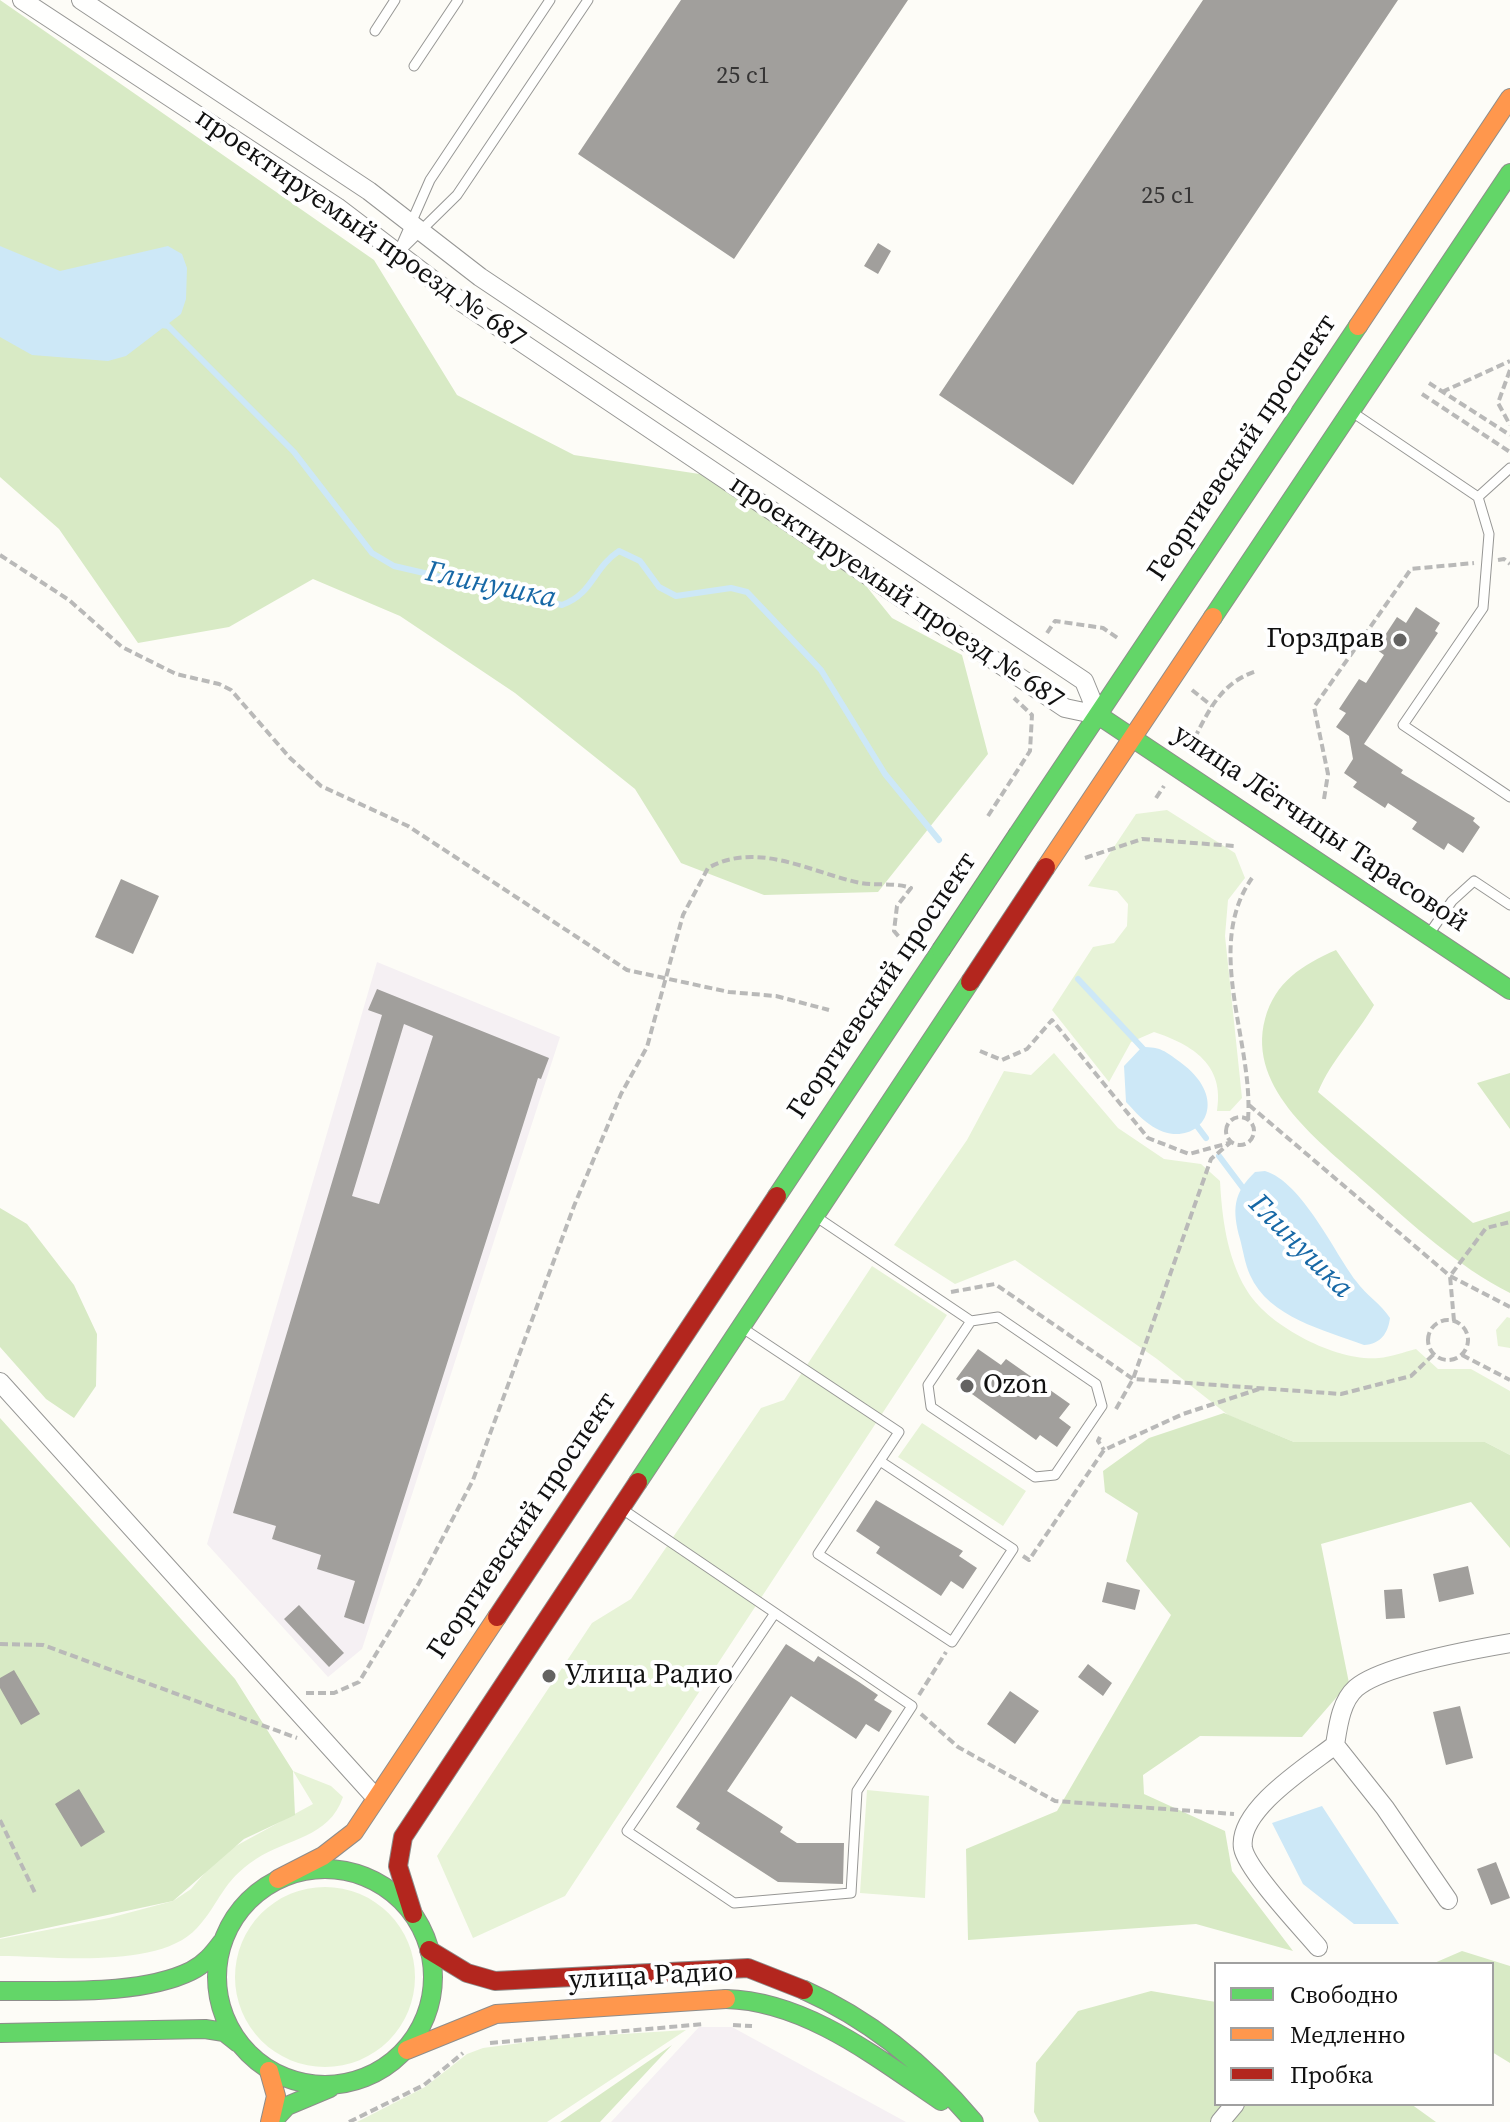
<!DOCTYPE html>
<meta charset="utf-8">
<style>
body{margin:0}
#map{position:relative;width:1510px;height:2122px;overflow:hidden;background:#fdfcf7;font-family:"Source Serif 4",serif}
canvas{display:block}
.legend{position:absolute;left:1214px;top:1962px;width:280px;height:144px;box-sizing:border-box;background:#fff;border:2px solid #a0a0a0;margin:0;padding:10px 14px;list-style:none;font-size:24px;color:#111}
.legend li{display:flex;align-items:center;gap:16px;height:40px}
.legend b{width:40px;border:2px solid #a0a0a0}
</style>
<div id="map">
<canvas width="1510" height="2122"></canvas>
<ul class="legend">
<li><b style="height:10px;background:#63d668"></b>Свободно</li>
<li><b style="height:10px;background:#ff974d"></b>Медленно</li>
<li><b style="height:10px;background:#b3261e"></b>Пробка</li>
</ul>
</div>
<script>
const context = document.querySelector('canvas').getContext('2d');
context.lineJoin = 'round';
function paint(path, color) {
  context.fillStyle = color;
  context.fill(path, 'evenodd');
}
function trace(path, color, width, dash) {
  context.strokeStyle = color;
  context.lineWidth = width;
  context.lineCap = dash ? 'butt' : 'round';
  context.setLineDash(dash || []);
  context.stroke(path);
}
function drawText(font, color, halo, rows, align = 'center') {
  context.font = font + ' "Source Serif 4",serif';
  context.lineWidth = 8;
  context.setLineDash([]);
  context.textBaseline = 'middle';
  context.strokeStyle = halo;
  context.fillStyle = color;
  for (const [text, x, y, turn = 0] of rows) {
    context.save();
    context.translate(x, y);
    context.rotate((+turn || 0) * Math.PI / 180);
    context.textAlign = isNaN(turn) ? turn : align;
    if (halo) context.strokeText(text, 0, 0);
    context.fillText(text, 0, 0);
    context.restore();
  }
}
paint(new Path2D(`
 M377 962 560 1037 362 1649 328 1677 207 1544Z
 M699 2027H732L906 2122H611Z`), '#f5f0f3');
paint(new Path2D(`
 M1167 810 1235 853 1245 878 1228 900 1225 936 1242 1098 1230 1111H1217C1225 1065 1193 1045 1154 1032L1131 1042 1109 1082 1052 1010 1093 947 1114 943 1127 926 1128 904 1117 891 1088 886 1136 814Z
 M1054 1053 1118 1128 1164 1159 1201 1164 1220 1181C1222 1218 1227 1257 1246 1289 1267 1326 1337 1362 1379 1358 1391 1357 1404 1352 1416 1349L1438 1369H1471L1510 1391V1455L1485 1442H1294L1228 1415 1157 1359 1015 1260 955 1284 894 1245 967 1140 1004 1071 1031 1075Z
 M872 1266 947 1315 565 1896 473 1938 437 1856 592 1623 631 1599 761 1408 784 1400Z
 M1507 1317 1510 1318V1348L1498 1346 1496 1330Z
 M922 1423 1026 1491 1003 1526 898 1457Z
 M293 1771 331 1786 343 1797C329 1838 288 1838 256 1859 221 1882 221 1902 197 1928 159 1970 52 1956 0 1956V1939L109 1918 173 1901 191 1889 221 1854 313 1804Z
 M867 1790 929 1796 925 1898 860 1893Z
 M235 1977a90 90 0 1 1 180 0a90 90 0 1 1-180 0Z
 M686 2030 547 2122H357L425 2087 467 2054 483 2048 558 2038Z`), '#e7f3d7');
paint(new Path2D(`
 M0 0 374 260 457 395 574 455 706 475 858 576 892 618 962 655 988 754 878 892 764 895 681 863 635 789 515 693 400 616 313 579 229 627 138 643 59 529 0 477Z
 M1336 950 1374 1005C1356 1036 1332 1059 1318 1092L1473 1223 1510 1211V1293C1457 1266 1413 1225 1369 1186 1323 1144 1246 1090 1265 1019 1275 982 1302 965 1336 950Z
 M1510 1073V1129L1477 1083Z
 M0 1208 27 1224 74 1285 97 1334 96 1386 74 1418 46 1399 0 1347Z
 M1224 1413 1294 1442H1485L1510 1455V1548L1471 1502 1321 1544 1349 1683 1302 1737 1200 1736 1143 1775 1144 1794 1225 1831 1232 1871 1293 1951 1196 1924 968 1940 966 1849 1057 1811 1171 1615 1126 1561 1138 1513 1105 1492 1103 1471 1149 1438Z
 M0 1418 235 1679 293 1771 295 1815 244 1839 173 1901 0 1938Z
 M1462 1951 1510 1966V2063L1492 2052V1964H1432Z
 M1151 1991 1216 2002V2104H1411L1436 2122H1039L1034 2112 1036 2063 1078 2011Z
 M672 2045 600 2122H560Z`), '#d8eac5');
paint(new Path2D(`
 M0 246 60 271 168 246 182 254 187 268 186 299 181 314 126 356 108 361 32 355 0 337Z
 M1142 1047C1161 1047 1165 1051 1180 1062 1239 1105 1192 1156 1149 1124 1140 1118 1133 1109 1126 1102L1124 1066Z
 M1265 1171C1302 1182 1334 1252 1356 1281 1366 1295 1381 1304 1390 1318 1388 1333 1381 1344 1364 1345 1325 1330 1269 1318 1250 1275 1245 1264 1243 1250 1240 1239 1232 1210 1233 1193 1255 1172Z
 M1322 1806 1399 1924H1354L1303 1884 1272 1823Z`), '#cde8f7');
trace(new Path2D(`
 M162 325 168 326 294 452 372 553 394 566 562 605C593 594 593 568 619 551L640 561 659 587 676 596 731 588 747 592 821 670 885 774 939 840
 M1078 979 1147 1053
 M1194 1122 1206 1138
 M1219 1156 1246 1192`), '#cde8f7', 6);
paint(new Path2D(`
 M681 0H908L734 259 578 154Z
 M1203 0H1398L1073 485 939 395Z
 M878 243 891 251 878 274 864 266Z
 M1416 607 1440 623 1435 631 1438 633 1364 744 1403 770 1401 773 1475 818 1473 821 1480 827 1463 853 1448 843 1444 850 1412 829 1417 822 1388 803 1385 808 1353 787 1357 782 1344 773 1353 759 1349 736 1336 727 1346 713 1339 709 1359 679 1366 683 1384 655 1376 649 1397 617 1406 623Z
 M121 879 159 896 133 954 95 937Z
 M377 989 549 1058 541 1079 538 1078 364 1624 344 1617 355 1581 317 1569 321 1555 272 1539 276 1526 233 1513 382 1015 368 1010ZM404 1024 433 1036 379 1204 352 1196Z
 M978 1349 1001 1365 1006 1359 1070 1404 1059 1418 1071 1427 1057 1447 1040 1435 1036 1440 965 1389 967 1386 956 1379Z
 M876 1500 963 1551 959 1556 977 1568 963 1589 951 1581 941 1596 876 1553 880 1547 856 1531Z
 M1468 1566 1474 1594 1439 1602 1433 1574Z
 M1107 1582 1140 1590 1135 1610 1102 1602Z
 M1402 1589 1405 1618 1386 1619 1384 1590Z
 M299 1605 344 1653 329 1667 284 1619Z
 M786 1644 814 1662 818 1656 859 1682 878 1695 874 1700 892 1711 879 1732 866 1724 856 1739 791 1696 727 1791 783 1827 780 1832 797 1843H844L843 1884 778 1882 696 1829 700 1823 676 1807Z
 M1088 1664 1112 1683 1103 1696 1078 1677Z
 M14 1670 40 1714 21 1725 0 1688V1678Z
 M1010 1691 1039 1711 1015 1744 987 1724Z
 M1460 1706 1473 1758 1446 1765 1433 1712Z
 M79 1789 105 1832 81 1847 55 1804Z
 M1496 1862 1510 1898 1491 1905 1477 1869Z`), '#a19f9c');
const lane = new Path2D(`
 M375 31 395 0
 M414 66 458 0
 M401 246 430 180 550 0
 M398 253 457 195 588 0
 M1355 414 1478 497 1510 468
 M1478 497 1489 534 1483 608 1403 725 1510 797
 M1429 934 1452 901 1474 881 1510 905
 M818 1218 971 1321 998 1317 1096 1384 1102 1406 1055 1475 1035 1477 931 1407 928 1385 971 1321
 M744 1329 899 1432 818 1554 952 1642 1013 1549 880 1461
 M625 1511 912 1706 857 1791 851 1893 734 1903 627 1831 775 1613`);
const street = new Path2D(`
 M22 0 337 207 463 303 1065 708 1098 715
 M81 0 369 191 480 277 1084 681 1098 715
 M0 1382 376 1798
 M1448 1900 1385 1808 1335 1745C1338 1726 1341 1701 1356 1688 1381 1666 1475 1649 1510 1643
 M1318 1947C1302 1928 1247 1870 1243 1848 1237 1810 1308 1766 1335 1745
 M1220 2122 1235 2104`);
const fast = new Path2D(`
 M1213 617 1510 173
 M1098 715 1510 990
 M1018 834 1358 326
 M777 1196 941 950
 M638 1482 970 982
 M217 1977a108 108 0 1 1 216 0a108 108 0 1 1-216 0Z
 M804 1990C871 2020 927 2066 974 2122
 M0 1991C56 1990 140 1996 191 1971 205 1964 213 1954 222 1942
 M726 1999C806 2001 877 2058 941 2101
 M0 2033 205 2029 224 2032 238 2043
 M272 2122 287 2106 330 2088`);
const slow = new Path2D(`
 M1358 326 1510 98
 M1046 867 1213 617
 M278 1879 323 1856 354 1832 497 1617
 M407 2050 496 2014 726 1999
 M269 2071 276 2096 270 2122`);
const jam = new Path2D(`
 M497 1617 777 1196
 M413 1914 398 1866 403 1837 638 1482
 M429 1950 467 1973 495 1981 748 1968 804 1990`);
trace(lane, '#979795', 11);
trace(street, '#979795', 20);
trace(fast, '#8e8d8b', 20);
trace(slow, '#8e8d8b', 20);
trace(jam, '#8e8d8b', 20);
trace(new Path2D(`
 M1510 370 1498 403 1510 425
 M1429 383 1510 435
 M1442 392 1510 361
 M1422 394 1510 452
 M0 555 69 600 122 647 176 674 219 684 231 690 290 758 321 786 408 826 627 970 729 992 776 996 829 1010
 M1498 560 1504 559 1510 564
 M1047 633 1055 621 1103 628 1119 639
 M1192 690 1212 706
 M1189 749C1207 715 1218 683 1257 671
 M1156 798 1164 786
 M1324 799 1328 774 1314 707 1411 569 1474 563
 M988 816 1030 751 1032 715 1014 698
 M1085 858 1142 839 1234 846
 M980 1051 1002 1060 1027 1049 1052 1020 1148 1138 1189 1154 1229 1143
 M1249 1105 1450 1276 1510 1307
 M1226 1131a14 14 0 1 1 28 0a14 14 0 1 1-28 0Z
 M1248 1120C1254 1042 1203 948 1252 878
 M951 1292 995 1284 1133 1379 1341 1394 1411 1376 1434 1354
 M1428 1340a20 20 0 1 1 40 0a20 20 0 1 1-40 0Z
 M1454 1321 1450 1276 1486 1228 1510 1222
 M1462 1355 1510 1380
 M1116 1409 1133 1379 1211 1159 1231 1142
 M1100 1437 1098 1441 1104 1450
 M1023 1556 1029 1560 1104 1450 1183 1414 1259 1389
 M0 1644 43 1645 297 1738
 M306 1693H334L359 1682 419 1583 473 1480 574 1206 621 1094 647 1047 683 915 708 868C758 840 811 873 861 883 878 886 893 882 911 888L897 906 894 931 900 938
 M919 1695 946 1652
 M921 1714 958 1747 1055 1801 1234 1814
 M0 1820 36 1895
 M733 2025 752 2026
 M490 2043 704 2024
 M349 2122 424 2085 463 2053`), '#b9b9b8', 4, [8, 4]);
trace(lane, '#fffffe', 9);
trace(street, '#fffffe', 18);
trace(fast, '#63d668', 18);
trace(slow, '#ff974d', 18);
trace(jam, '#b3261e', 18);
const fastBridge = new Path2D(`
 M941 950 1018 834`);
const jamBridge = new Path2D(`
 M970 982 1046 867`);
trace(fastBridge, '#858482', 20, []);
trace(jamBridge, '#858482', 20, []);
trace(fastBridge, '#63d668', 18);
trace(jamBridge, '#b3261e', 18);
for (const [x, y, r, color] of [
 [1400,640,8,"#646362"],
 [967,1386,8,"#646362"],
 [549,1676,8,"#646362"]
]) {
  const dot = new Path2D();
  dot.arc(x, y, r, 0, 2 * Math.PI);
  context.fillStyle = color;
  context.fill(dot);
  trace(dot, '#fff', 3);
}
drawText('24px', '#353434', null, [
 ["25 с1",743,77],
 ["25 с1",1168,197]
]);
drawText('28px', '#111', '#fff', [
 ["проектируемый проезд № 687",360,229,35],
 ["Георгиевский проспект",1243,448,-56],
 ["проектируемый проезд № 687",896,593,34],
 ["улица Лётчицы Тарасовой",1320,829,34],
 ["Георгиевский проспект",883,986,-56],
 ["Георгиевский проспект",523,1526,-56],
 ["улица Радио",651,1977,-3]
]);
drawText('28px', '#111', '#fff', [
 ["Горздрав",1384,640,"right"],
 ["Ozon",983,1386],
 ["Улица Радио",565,1676]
], 'left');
drawText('italic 30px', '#1768a6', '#fff', [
 ["Глинушка",491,586,12],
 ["Глинушка",1300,1247,45]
]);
</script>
